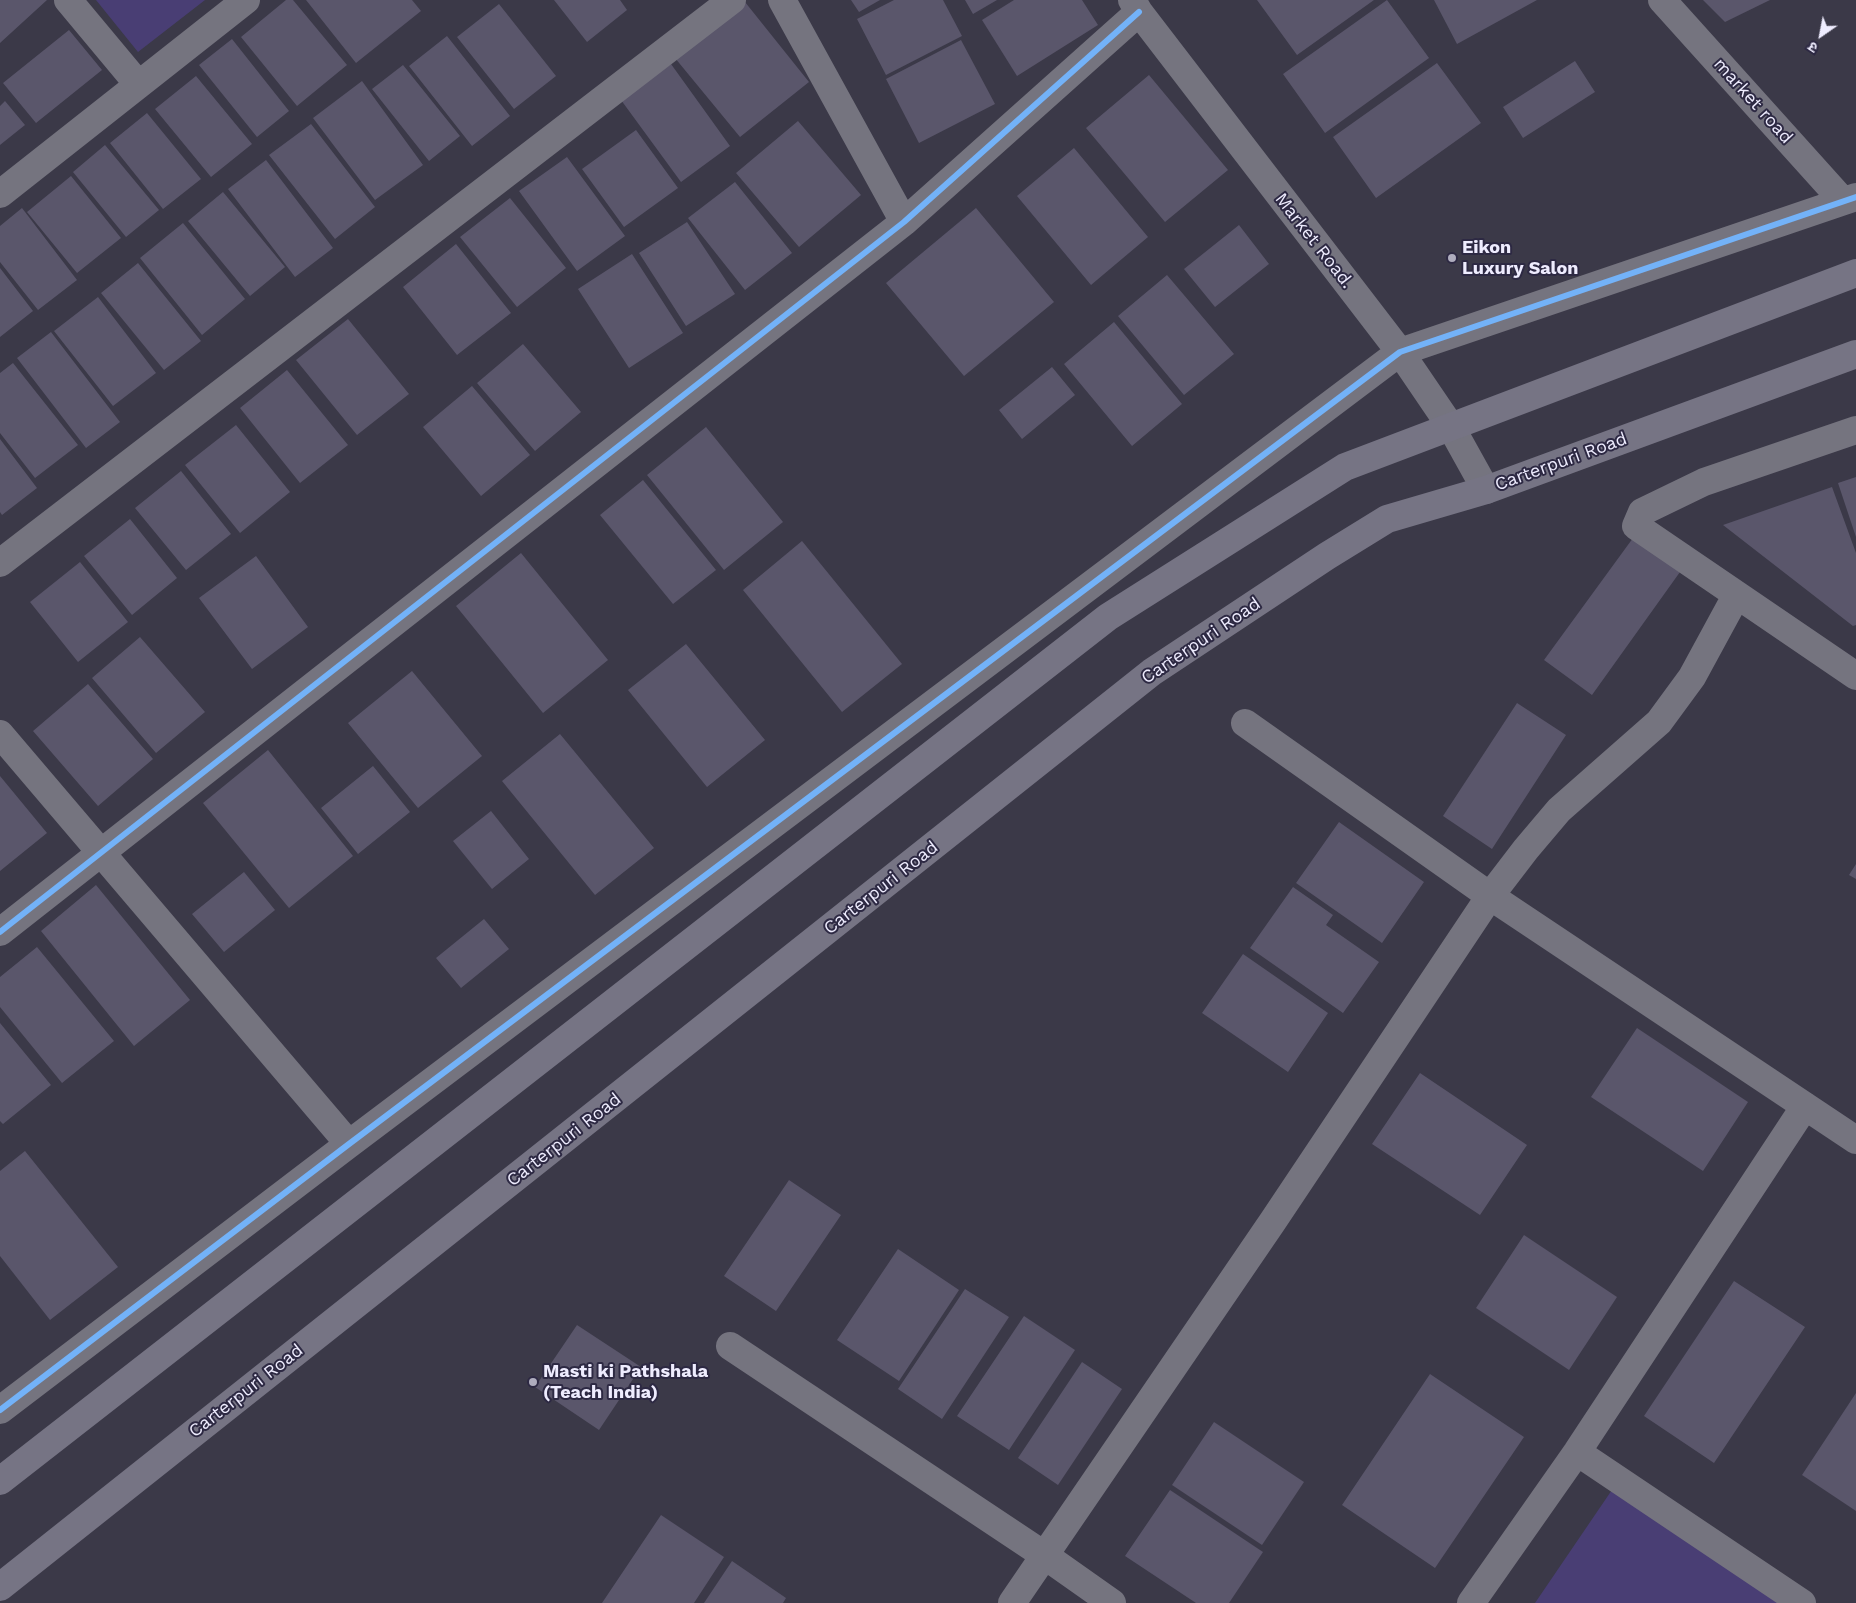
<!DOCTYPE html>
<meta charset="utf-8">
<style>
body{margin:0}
#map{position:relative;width:1856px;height:1603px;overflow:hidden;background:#3b3948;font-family:"Work Sans","Noto Sans Devanagari",sans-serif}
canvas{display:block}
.north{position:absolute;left:1796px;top:10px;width:50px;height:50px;-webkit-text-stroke:4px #2d2943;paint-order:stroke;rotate:213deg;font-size:14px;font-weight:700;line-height:20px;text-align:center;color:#eeecfe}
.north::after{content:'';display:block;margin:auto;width:18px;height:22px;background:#eeecfe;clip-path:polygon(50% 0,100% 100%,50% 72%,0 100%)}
</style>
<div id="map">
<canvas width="1856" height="1603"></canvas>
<div class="north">उ</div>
</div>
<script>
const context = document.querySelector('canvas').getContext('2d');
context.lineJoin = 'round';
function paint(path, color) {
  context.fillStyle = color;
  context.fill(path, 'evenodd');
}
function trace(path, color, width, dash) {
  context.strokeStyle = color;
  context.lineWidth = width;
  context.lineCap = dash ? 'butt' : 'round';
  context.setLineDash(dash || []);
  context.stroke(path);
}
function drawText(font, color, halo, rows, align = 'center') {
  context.font = font + ' "Work Sans",sans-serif';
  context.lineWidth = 4;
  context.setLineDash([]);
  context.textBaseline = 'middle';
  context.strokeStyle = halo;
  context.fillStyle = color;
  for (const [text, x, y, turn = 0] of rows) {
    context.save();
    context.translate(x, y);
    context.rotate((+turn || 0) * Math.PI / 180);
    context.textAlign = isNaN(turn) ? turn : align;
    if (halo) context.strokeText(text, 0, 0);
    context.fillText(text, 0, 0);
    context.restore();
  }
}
paint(new Path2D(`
 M96 0H205L138 52Z
 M1616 1484 1790 1603H1535Z`), '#493e74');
paint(new Path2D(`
 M0 0H47L0 43Z
 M286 0H293L347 65 297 106 241 37Z
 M306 0H412L421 11 356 63Z
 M554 0H620L627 10 587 42Z
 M851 0H880L859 12Z
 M894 0H943L962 36 886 75 857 19Z
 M965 0H997L973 14Z
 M1014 0H1082L1098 25 1017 76 982 20Z
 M1257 0H1374L1297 55Z
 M1387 0 1429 58 1325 133 1283 74Z
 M1434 0H1537L1457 44Z
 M1703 0H1770L1725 22Z
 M745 2 809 82 740 137 675 58Z
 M499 4 556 76 514 109 457 37Z
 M69 30 102 70 36 123 3 83Z
 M447 36 510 116 472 146 409 66Z
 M232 39 289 111 257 137 199 65Z
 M961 40 995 104 919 143 886 79Z
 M1575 61 1595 92 1523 138 1503 107Z
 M1437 63 1481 123 1376 198 1333 137Z
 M671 64 730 146 681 182 621 100Z
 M403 65 460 136 429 161 372 89Z
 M1149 75 1228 170 1165 222 1086 128Z
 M196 76 252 144 211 177 155 109Z
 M362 81 423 165 375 200 313 118Z
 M5 101 25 125 0 145V106Z
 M147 113 201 179 163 209 110 143Z
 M798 121 861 195 799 247 736 173Z
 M311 124 375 207 335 239 269 155Z
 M636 130 678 188 624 227 582 169Z
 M105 145 159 210 126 237 73 172Z
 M1074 148 1148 237 1091 285 1017 196Z
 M567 157 625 236 577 271 519 191Z
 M266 160 333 248 295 277 228 189Z
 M71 176 121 238 77 273 27 212Z
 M735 182 792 253 745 290 688 218Z
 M223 192 285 267 250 296 188 221Z
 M510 198 566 268 517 307 460 237Z
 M22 208 77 280 38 310 0 262V226Z
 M976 208 1054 302 964 376 886 283Z
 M687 222 735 294 686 326 639 253Z
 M183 223 245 299 202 335 140 258Z
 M1239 225 1269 264 1215 307 1184 269Z
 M456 244 511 313 457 355 403 287Z
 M632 254 683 333 629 368 578 289Z
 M138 263 201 341 164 370 101 293Z
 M0 268 33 311 0 337Z
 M1167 275 1234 354 1184 395 1118 316Z
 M98 297 156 373 113 406 54 331Z
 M348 319 409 394 357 435 296 360Z
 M1114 322 1182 404 1132 446 1064 364Z
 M51 332 120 422 86 448 17 358Z
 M523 344 581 412 535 451 477 383Z
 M13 363 78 445 35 478 0 433V373Z
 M1052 367 1075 395 1022 439 999 410Z
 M287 370 348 445 300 483 240 408Z
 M472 386 530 455 481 496 423 427Z
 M236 425 290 492 240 533 185 465Z
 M706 427 783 522 724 570 647 475Z
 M0 439 37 488 2 515 0 512Z
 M181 471 231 534 186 570 135 508Z
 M1856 477V537L1838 483Z
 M643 480 716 570 673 604 600 515Z
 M1832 487 1856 553V625L1853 626 1723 525Z
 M130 519 177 578 132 615 84 556Z
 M1633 538 1680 572 1592 695 1544 660Z
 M802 541 902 664 842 712 743 590Z
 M521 553 608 660 543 713 456 606Z
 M256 556 308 627 252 669 199 598Z
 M80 562 128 622 78 662 30 602Z
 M140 637 205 712 156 753 92 678Z
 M686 644 765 740 707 787 628 690Z
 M412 671 482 756 418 808 348 723Z
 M88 684 153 759 98 806 33 731Z
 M1517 703 1566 735 1492 849 1443 816Z
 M560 734 654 848 595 895 502 781Z
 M268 750 353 856 289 908 203 803Z
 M373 766 410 812 358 854 321 808Z
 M0 776 47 833 0 871Z
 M491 811 529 859 492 889 453 841Z
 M1339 822 1424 882 1382 943 1296 883Z
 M1856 864V879L1849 875Z
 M244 872 275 910 224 952 192 914Z
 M96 885 190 1000 134 1046 41 931Z
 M1293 887 1333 915 1326 925 1379 962 1343 1013 1250 948Z
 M484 919 509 949 461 988 436 958Z
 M37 947 114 1041 62 1083 0 1007V977Z
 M1243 954 1328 1013 1288 1072 1202 1013Z
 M0 1023 51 1085 3 1124 0 1121Z
 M1637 1028 1748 1102 1703 1171 1591 1097Z
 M1420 1073 1527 1145 1480 1215 1372 1144Z
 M25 1151 118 1267 50 1320 0 1256V1171Z
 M789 1180 841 1215 776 1311 724 1276Z
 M1524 1235 1617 1297 1569 1370 1476 1308Z
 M898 1249 959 1290 899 1381 837 1340Z
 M1734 1281 1805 1327 1714 1463 1644 1416Z
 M965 1289 1009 1317 942 1419 898 1389Z
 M1024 1316 1075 1350 1009 1450 957 1416Z
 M577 1325 641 1367 599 1430 535 1387Z
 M1082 1362 1122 1389 1058 1485 1018 1458Z
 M1430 1374 1524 1437 1435 1568 1342 1505Z
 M1856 1393V1511L1802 1475Z
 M1214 1422 1304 1482 1262 1545 1172 1485Z
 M1170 1490 1263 1552 1229 1603H1196L1125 1556Z
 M661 1515 724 1557 694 1603H602Z
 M732 1561 786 1598 783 1603H704Z`), '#5a566b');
trace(new Path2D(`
 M68 0 138 84
 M782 0 904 222
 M1132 0 1139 12 1400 352 1451 427 1486 490
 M1662 0 1843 201
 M0 194 246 0
 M1856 430 1704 482 1642 512 1636 526 1856 676
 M0 563 732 0
 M1245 723 1490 896 1856 1140
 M0 734 349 1144
 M0 932 904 222 1139 12
 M730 1346 1044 1555 1112 1603
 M0 1410 349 1144 1400 352 1856 197
 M1577 1452 1802 1603
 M1012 1603 1273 1221 1490 896 1526 849 1559 810 1659 722 1692 677 1736 596
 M1471 1603 1577 1452 1805 1106`), '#75747f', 28);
trace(new Path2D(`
 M0 1481 1108 617 1345 467 1856 273
 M0 1587 1152 672 1327 556 1387 519 1486 490 1856 354`), '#767484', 28);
trace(new Path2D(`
 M0 932 904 222 1139 12
 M0 1410 349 1144 1400 352 1856 197`), '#73b2f8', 6);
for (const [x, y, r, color] of [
 [1452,258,5,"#afadbe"],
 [533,1382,5,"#afadbe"]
]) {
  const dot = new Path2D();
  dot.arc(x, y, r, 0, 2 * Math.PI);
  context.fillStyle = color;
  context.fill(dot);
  trace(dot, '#2d2943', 2);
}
drawText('18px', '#eeecfe', '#2d2943', [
 ["market road",1753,101,48],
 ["Market Road.",1314,241,52],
 ["Carterpuri Road",1561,462,-20],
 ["Carterpuri Road",1201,641,-34],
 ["Carterpuri Road",881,888,-38],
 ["Carterpuri Road",564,1140,-38],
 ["Carterpuri Road",246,1391,-38]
]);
drawText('bold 18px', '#eeecfe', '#2d2943', [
 ["Eikon",1462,248],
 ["Luxury Salon",1462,269],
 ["Masti ki Pathshala",543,1372],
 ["(Teach India)",543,1393]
], 'left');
</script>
